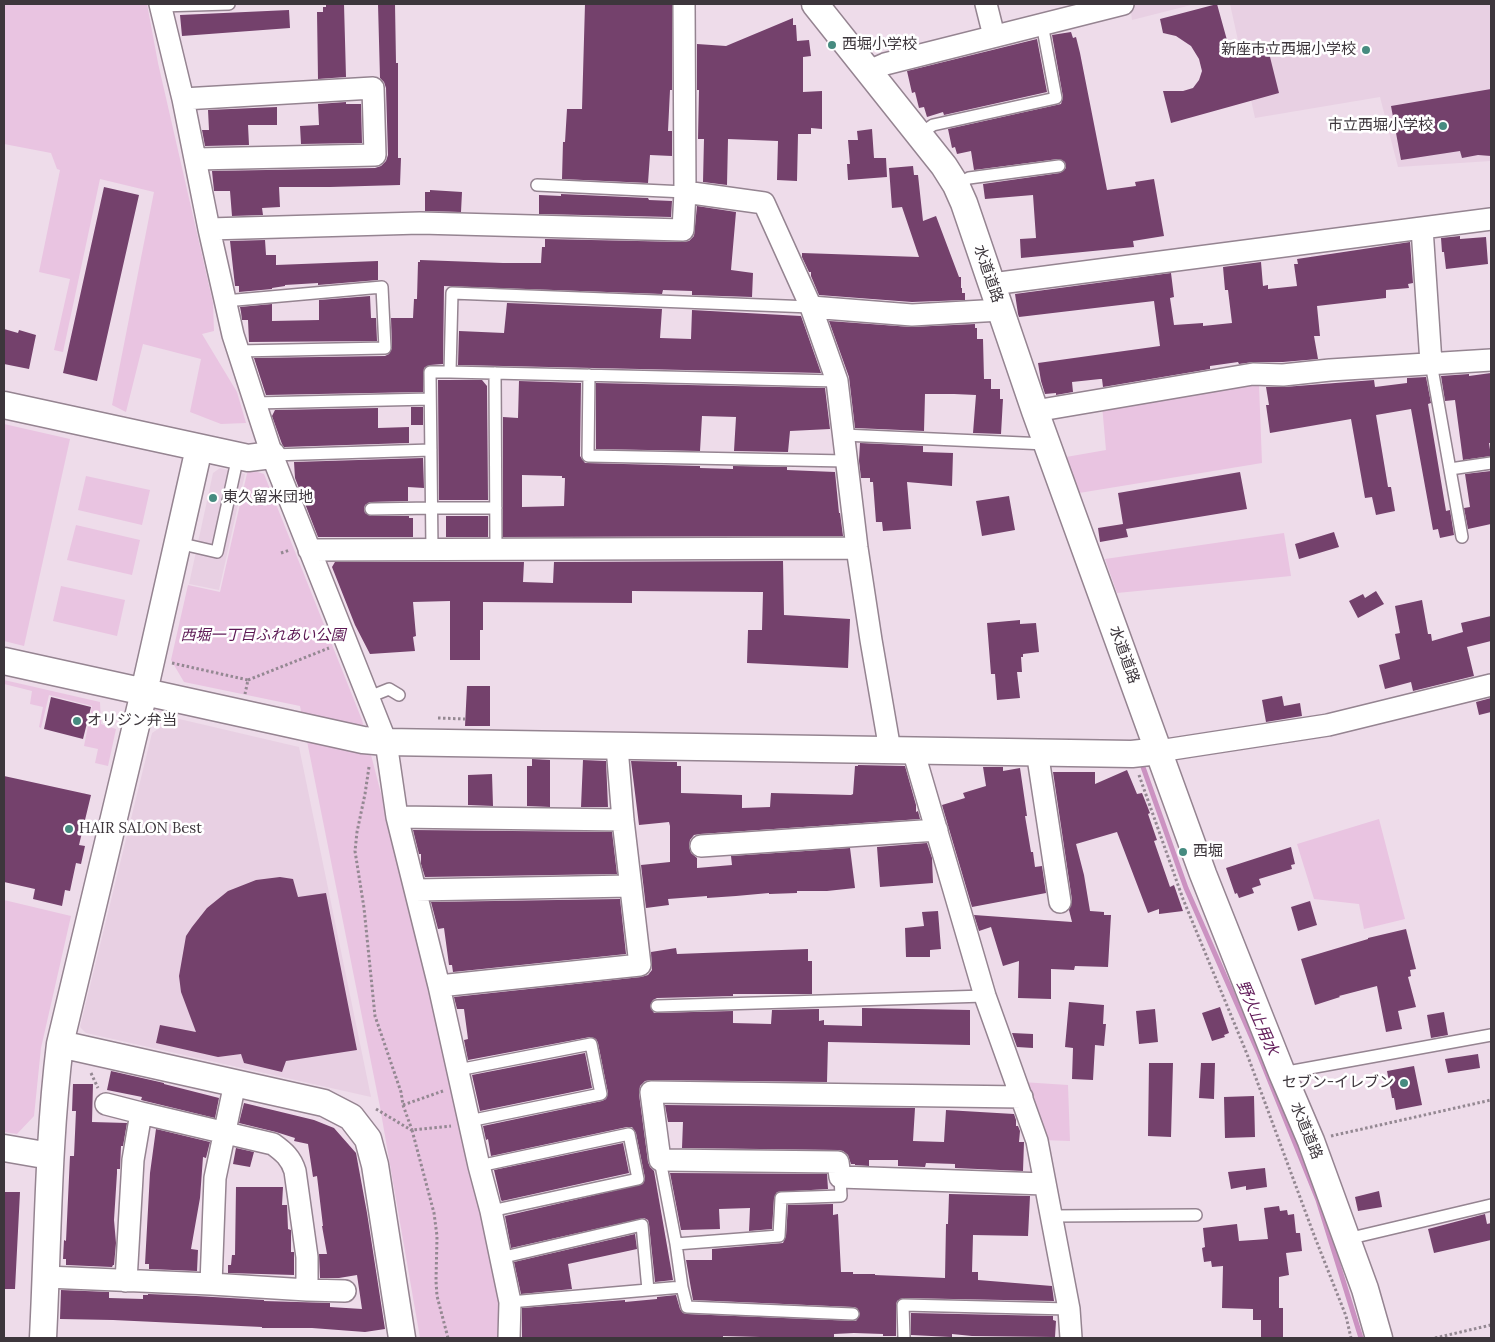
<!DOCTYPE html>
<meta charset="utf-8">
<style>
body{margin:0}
#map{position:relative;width:1495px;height:1342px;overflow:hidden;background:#eedcea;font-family:Lora,serif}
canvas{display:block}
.frame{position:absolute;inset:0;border:5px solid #3d363c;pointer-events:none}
</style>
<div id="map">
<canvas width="1495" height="1342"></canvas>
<div class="frame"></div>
</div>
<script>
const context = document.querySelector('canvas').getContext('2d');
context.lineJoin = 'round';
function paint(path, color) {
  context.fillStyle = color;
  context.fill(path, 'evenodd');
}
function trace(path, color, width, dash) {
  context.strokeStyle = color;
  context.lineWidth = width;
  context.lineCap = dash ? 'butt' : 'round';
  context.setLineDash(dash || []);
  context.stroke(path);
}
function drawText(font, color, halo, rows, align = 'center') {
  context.font = font + ' Lora,"Noto Sans JP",serif';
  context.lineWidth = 5;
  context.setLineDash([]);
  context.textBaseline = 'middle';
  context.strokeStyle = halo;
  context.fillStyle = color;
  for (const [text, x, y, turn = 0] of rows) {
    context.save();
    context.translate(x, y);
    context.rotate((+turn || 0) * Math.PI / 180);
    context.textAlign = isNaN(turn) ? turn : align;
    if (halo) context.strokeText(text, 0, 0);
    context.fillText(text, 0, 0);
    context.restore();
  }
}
paint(new Path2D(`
 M1130 4H1195L1132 20Z
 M1230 4H1491V161L1398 167 1380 97 1255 118Z
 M220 468 245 474 219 590 189 584 213 473Z
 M175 718 299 747 371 1097 86 1033 80 1027 152 733Z`), '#e8d0e3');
paint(new Path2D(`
 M4 4H147L158 63 213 303 214 331 202 334 237 392 246 423 221 424 190 412 201 359 143 344 126 412 112 405 154 192 100 179 63 352 54 350 70 279 39 272 60 170 57 169 51 153 4 144Z
 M1259 385 1262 463 1079 493 1066 457 1106 450 1102 405Z
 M4 424 70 439 24 646 4 641Z
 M248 469 264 474 362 720 465 1119 503 1301V1338H420L380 1107 300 706 184 682 171 660 188 585 220 592Z
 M86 476 150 490 142 525 78 510Z
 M76 525 140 540 132 575 67 560Z
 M1284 533 1291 576 1117 593 1105 559Z
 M61 586 125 600 117 636 53 621Z
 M4 680 100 702 101 724 116 729 108 766 95 763 98 749 84 746 92 706 49 695 41 728 39 727 43 707 30 704 32 691 4 684Z
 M1379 819 1405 919 1364 929 1359 904 1314 899 1297 844Z
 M4 900 71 916 41 1048 34 1116 17 1134 4 1132Z
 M1022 1082 1068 1085 1070 1141 1042 1140Z`), '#e9c4e1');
trace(new Path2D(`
 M1143 767 1186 888 1259 1054 1318 1200 1361 1338`), '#cb92c1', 5);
paint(new Path2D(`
 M326 4H344L346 77 318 79 317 12H323V7H326Z
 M378 4H395L396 63H398V158H401L400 185 330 187H279L280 207 262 208 263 215 232 216 230 191H214L212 171 375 168 381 166 386 161 388 155 386 88 384 82 380 78Z
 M585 4H672V90H670L668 131H672V156L650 155 648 183 562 179 563 142H565L567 109H582Z
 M1217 4 1230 51 1251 46 1252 49 1267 45 1279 93 1171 123 1163 91H1183L1193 88 1199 80 1202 71 1199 59 1191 46 1176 36 1163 33 1160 19Z
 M289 10 290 28 182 36 180 15Z
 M793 18V25H796L797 41 809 40 811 56 803 57V92L822 91V129L811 128V134H798L797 181 777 180 778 141 728 139 727 185 703 182 704 139H698L699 90H697V44L726 46Z
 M1071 32 1073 38 1076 37 1080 53 1107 190 1136 186 1135 182 1154 179 1164 236 1133 241 1134 247 1021 258 1020 239 1036 238 1033 195 985 199 983 184 1060 173 1066 168 1065 162 1058 159 974 170 971 151 957 154 955 147 952 148 948 129 1061 104 1063 97 1052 35Z
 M1037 39 1047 92 944 115 943 112 927 117 924 107 919 108 915 92 912 93 907 71Z
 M1491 89V156L1478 155 1462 158 1460 151 1401 160 1391 106Z
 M346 102V104H361L362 143 301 144 300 126 319 125 318 104Z
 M277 107V125H248L249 145 205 146 202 130H209L208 110Z
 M872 129 874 158H886L887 177 848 180 847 164H850L848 140H858L857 131Z
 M913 166 914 175H918L923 221 936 216 959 277H961V288H962V293H965V300L912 302 819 295 811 276V272H809L802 257V253L919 257 902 207 892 208 889 168Z
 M104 187 139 195 97 381 63 373Z
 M430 190 462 192 461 212 425 211V192H430Z
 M561 194 648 198 649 200 672 201 671 217 539 214V195L561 196Z
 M697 206 736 212 731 270 753 273 752 297 692 295V291L663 290 662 294 444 286 443 364 430 365 424 368 423 392 266 395 254 358 385 356 389 354 392 348 391 318H413L414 299H417L418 262H420V260L503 263H541L542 247H545V239L683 242 689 241 694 236Z
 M1460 236V239L1486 237 1488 264 1446 269 1444 252H1442L1441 238Z
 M265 240 266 255H276V265L378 261V280L318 285V283L285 285V286L272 288V289L239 292V286H235L230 241Z
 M1410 242 1413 283 1408 284 1409 288 1386 290V298L1317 306 1320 336H1314L1318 359 1283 362H1253L1239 364 1238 362 1210 366V369L1103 387 1102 379H1100L1072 382 1073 392 1056 395V393L1045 394 1041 381 1038 363 1160 346 1154 301 1019 317 1018 314 1015 294 1171 273 1174 297 1170 298 1174 325 1203 323V326L1232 323 1228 290H1225L1223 267 1261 262 1263 286 1268 285V289L1297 286 1294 264H1298L1297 259Z
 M370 296 371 318H376L377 341 249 342 248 320H242L241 312 240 307 272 304V321L319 320V300Z
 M507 303 662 309 660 338 691 339 692 310 801 316 821 373 458 365 459 331 504 333Z
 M829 321 911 327 975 324V328H977V339H983L984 379H991V389H1000V399H1003L1001 434 973 433 976 395 954 394H925L924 431 855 428 849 377Z
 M4 329 18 333 19 330 36 335 29 369 4 364Z
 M1491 373V443H1489L1491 456 1463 460 1455 400 1445 401 1441 376 1469 374V376Z
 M1426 377 1431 403 1428 404 1446 511 1450 510 1454 535 1440 538 1438 529 1433 530 1411 409 1376 415 1388 487H1391L1395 511 1376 515 1372 497 1365 498 1351 419 1270 433 1266 405H1269L1266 387H1284L1374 380 1375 387 1407 383V378Z
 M438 380H482L487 386 488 500H439Z
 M519 381 581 383 580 456 585 463 700 466V468L733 469V466L787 467V470L835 472 839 513H840L843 536 503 537V417L518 418ZM522 475 562 476V478H565L564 506 522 507Z
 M596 383 825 388 830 429 790 431 788 452 734 451 736 417 702 416 700 451 596 449Z
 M411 407H423V425H411Z
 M378 408V428L409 427V443L284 447 282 444 272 416 275 410Z
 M860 443 923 446V452L953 453 952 486 907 482 911 529 883 531 882 522H876L873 482H870V478H861L859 461Z
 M423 458 424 488 408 487V501L370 502 365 505 364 509 365 513 371 516H409V518H413V537H318L295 478 294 462Z
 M1491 471V524L1468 529 1464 508 1470 507 1465 474Z
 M1240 472 1247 509 1126 529 1128 537 1100 542 1098 528 1123 524 1118 493Z
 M1009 496 1015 530 982 536 976 501Z
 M446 516H488V537H446Z
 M1334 532 1339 547 1299 559 1295 544Z
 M783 561 784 615 850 619 848 668 747 663 748 630H762L763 592 632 591V603L483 602V630H480V660H450V601L413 602 416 636 413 637 415 651 370 654 355 625 332 567 335 562H524L523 582 553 583 554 562Z
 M1376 591 1384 604 1358 618 1349 601 1363 594 1365 598Z
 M1422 600 1428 634H1431L1432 641 1463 632 1461 623 1491 616V641L1467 647 1474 676 1413 691 1411 682 1385 689 1379 665 1400 659 1395 634 1400 633 1395 606Z
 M1020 620V624L1036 623 1039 652 1023 654V657H1021L1022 672H1017L1020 698 997 700 995 674H991L987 623Z
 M467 686H490V726H465Z
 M1282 696 1284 706 1300 703 1302 716 1266 722 1262 700Z
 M51 697 91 707 83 739 44 729Z
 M1491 698V712L1479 715 1476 702Z
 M532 759 550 760V807L527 806V766H532Z
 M583 760 606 761 608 807H581Z
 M631 761 677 762V766H681V793L742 795V808L770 807 771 793 851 795 853 794 855 766H858V765L905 766 916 805V812L918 811 920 819 700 834 694 835 690 840 689 846 691 853 697 858V868L732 865 731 856 850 848 855 888 827 891H797V893L769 894V893L736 896 707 898V896L668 899 669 905 646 908 641 865 670 862V826L669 822 639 825Z
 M983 767H1003V771L1020 768 1027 816H1025L1031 852H1033L1035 867 1042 866 1046 893 972 907 942 805 965 798 963 793 986 786Z
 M1127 770 1137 794 1142 793 1150 813 1148 814 1157 840 1154 841 1170 887 1174 885 1183 911 1159 914V909L1148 913 1117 832 1076 844 1084 875 1090 911 1104 912V915H1111L1108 967 1075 966 1074 970 1051 969V999L1018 998 1019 961 1003 966 991 927 979 931 974 915 1072 922 1069 910 1072 900 1053 772H1095V784Z
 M492 774 493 806 468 805V775Z
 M4 776 91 795 79 845 85 846 81 864 76 863 70 891 65 890 62 906 33 899 35 889 4 882Z
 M413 830 612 832 617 874 425 877 421 864V854H419Z
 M927 843 932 858 933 883 880 887 877 847Z
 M1291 847 1295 864 1291 865 1292 869 1259 879 1261 885 1252 888 1254 893 1239 898 1237 893 1235 894 1226 868Z
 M280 877 293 879 298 897 326 893 357 1050 286 1061 282 1072 244 1063 241 1054 218 1057 156 1043 160 1025 196 1032 181 992 179 976 186 936 192 927 207 908 228 891 256 880Z
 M620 899 626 954 453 972 452 965H449L444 928 438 929 431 902Z
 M1310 901 1317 925 1298 931 1291 907Z
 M938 911 941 949 930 950V957H906L905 928 924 926 922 912Z
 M1406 929 1416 969 1410 970 1411 976 1408 977 1416 1007 1398 1011 1402 1029 1386 1032 1377 986 1339 996 1340 997 1315 1005 1301 959 1368 939V938Z
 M676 948 677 954 808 949V961H812V994H733V996L657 998 653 1000 650 1006 654 1013 733 1011V1023L771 1024 772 1010 819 1009V1021L824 1020V1025L862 1026V1008L970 1010V1045L828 1042 827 1082 651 1080 645 1081 640 1086 639 1094 648 1162 650 1167 654 1171 673 1280 655 1282 649 1224 648 1220 644 1218 511 1248 505 1216 643 1184 645 1178 636 1133 632 1127H627L491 1156 488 1139 486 1140 483 1126 602 1101 606 1099 608 1093 598 1043 596 1039 590 1037 468 1060 464 1040 468 1039 464 1009H457L454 997 641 977 648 975 652 970 651 952Z
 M1069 1002 1104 1005 1103 1024H1106L1104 1046 1095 1045 1093 1080 1072 1079 1073 1048 1065 1047Z
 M1220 1007 1229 1033 1224 1035 1225 1037 1212 1041 1202 1013Z
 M1155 1009 1158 1042 1139 1044 1136 1011Z
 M1444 1012 1448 1035 1431 1038 1427 1015Z
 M1012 1033 1033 1034V1048L1017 1047Z
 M585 1053 592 1088 480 1111 472 1075Z
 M1478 1054 1480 1068 1448 1073 1445 1059Z
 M1149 1063H1173L1171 1137 1148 1136Z
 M1201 1063H1215L1214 1099 1199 1098Z
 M1414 1066 1422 1105 1396 1110 1394 1098H1392L1387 1071Z
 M111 1071 164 1083V1084L219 1098 215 1118 141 1100 142 1097 107 1090Z
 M73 1084H93L92 1122 127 1123 123 1146H121L120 1169H117V1173L114 1220 116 1243 114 1265H113L112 1267 66 1265V1259H63L64 1240 66 1241 70 1156H74L76 1111H72Z
 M1254 1096 1255 1137 1225 1138 1224 1097Z
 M244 1103 314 1120 334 1128 356 1153 367 1213 385 1329 365 1332 312 1328H262V1327L113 1320 60 1319 61 1290 109 1292V1298L143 1299V1295H148V1294L196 1296 264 1300V1301L330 1303V1307L362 1309 357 1275 339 1278H320L319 1254H327L322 1226H323L317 1176 313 1177 308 1144 294 1141 295 1138 276 1132 239 1123Z
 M665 1105 915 1108 913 1141 944 1142 946 1110 1014 1114 1016 1120V1126H1018L1020 1131 1019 1142H1024L1023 1171 955 1168V1164L926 1163 925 1167 898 1166V1160H869V1166L855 1165V1164H851L848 1155 843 1151 838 1150 682 1148 683 1122H668Z
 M156 1129 210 1142 206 1158 203 1157 200 1198 191 1249 198 1250 197 1271 149 1269V1264H145L150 1173Z
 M623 1143 629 1173 502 1201 501 1200 494 1170Z
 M236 1148 254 1152 250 1167 233 1164Z
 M1265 1168 1267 1187 1246 1190V1186L1231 1189 1228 1172Z
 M670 1173 827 1174 828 1189 777 1192 774 1198 772 1229 749 1231 750 1208 719 1209 720 1229 681 1230Z
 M236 1187H283L282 1205H287L288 1229 291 1230V1252H294V1275L228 1273V1265H231L232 1255H235Z
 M1379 1191 1382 1207 1358 1211 1355 1197Z
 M4 1192H20L15 1289H4Z
 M949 1194 1030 1196 1028 1236 973 1235 972 1272H978V1280L1052 1286 1054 1301 903 1298 897 1301 896 1305V1336H883V1334L854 1333 834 1334V1338H760V1337L723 1336V1338H522V1308L625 1300V1302L657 1299V1297L676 1295 680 1309 683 1313 687 1314 856 1321 860 1314 857 1308 853 1307 693 1300 686 1260H712V1249L783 1243 786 1236 788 1205 833 1204V1215L838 1214 841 1272H853V1274H875V1275L945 1278 946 1224H948Z
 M1279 1206 1280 1211 1287 1210 1288 1215 1294 1214 1296 1233H1300L1302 1251 1286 1253 1289 1275 1279 1277V1308H1283V1338H1261V1320H1253V1309L1222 1308 1223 1266 1212 1267 1211 1261 1204 1262 1202 1248 1205 1247 1203 1228 1237 1224 1239 1241 1268 1239 1264 1208Z
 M1485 1214 1487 1224 1491 1223V1240L1434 1253 1428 1229Z
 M635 1234 637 1249 568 1264 572 1289 521 1294 514 1262Z
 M911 1313 1053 1316V1320L1056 1321 1055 1337 972 1336 952 1334V1337L911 1335Z`), '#74416c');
const service = new Path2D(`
 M160 6 229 4
 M920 134 933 125 1056 98 1042 24
 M537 185 685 192
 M956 185 969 178 1059 166
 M225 301 382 287 385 348 238 351
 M811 307 452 293 450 372 837 381
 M1431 363 1462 537
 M495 373 496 549
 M589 375 588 456 846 461
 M255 403 430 399
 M843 435 1046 444
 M272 455 431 450
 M1450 469 1491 463
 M371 509 432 508H496
 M178 543 217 552 238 456
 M432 550 430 372H450
 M369 697 389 689 399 695
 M657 1006 985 996
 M458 1070 591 1044 601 1094 469 1121
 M1282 1073 1491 1035
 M660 1160 676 1244
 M479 1166 629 1134 638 1179 491 1211
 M1052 1216 1196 1215
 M1347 1239 1491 1205
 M500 1258 642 1225 648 1290
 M682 1287 676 1244 779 1236 781 1198 841 1196 840 1177
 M510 1302 682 1287 687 1307 853 1314
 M904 1338 903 1305 1069 1309`);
const minor = new Path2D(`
 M160 4 183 99 209 229 233 335 272 455 386 742 397 817 439 986 479 1166 491 1211 510 1302 509 1338
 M986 4 994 36
 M869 71 885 64 1123 4
 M183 99 373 88 375 155 196 159
 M685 192 764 203 811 307 837 381 857 548 871 640 890 750
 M1422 228 1431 363
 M209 229 420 223 683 230 685 192 684 4
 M992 284 1491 219
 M811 307 912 315 1001 310
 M1035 411 1253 374 1283 375 1330 370 1491 360
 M309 550 857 548
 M913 750 985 996 1037 1141 1069 1309 1071 1338
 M1037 751 1060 902
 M1159 751 1328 725 1491 685
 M397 817 623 820
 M701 846 937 830
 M416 890 630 886
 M439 986 640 965 623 820 617 747
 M1022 1097 651 1092 660 1160 838 1162 840 1177 1045 1184
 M106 1104 141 1113
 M46 1277 211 1284 215 1178 235 1083
 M126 1281 133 1160 141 1113 273 1144C284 1152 291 1158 295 1171L307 1257V1290L211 1284
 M307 1290 345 1291`);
const tertiary = new Path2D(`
 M815 4 944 166 956 185 964 203 1035 411 1203 874 1282 1073 1311 1141 1365 1289 1379 1338
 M4 405 248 458 272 455
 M4 661 363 740 386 742 1132 754 1159 751
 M60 1044 324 1103 351 1117 368 1139 375 1165 402 1338
 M4 1148 50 1156
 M43 1338C48 1240 48 1142 60 1044L144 692 199 448`);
trace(service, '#958491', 14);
trace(minor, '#958491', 24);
trace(tertiary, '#958491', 29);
trace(new Path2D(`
 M281 553 290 550
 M172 663 248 680 245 694
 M248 680 329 648
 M438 718 465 719
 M369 767 365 794 357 832 355 851 364 908 375 1016 401 1092 403 1105 412 1130
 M1139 775 1183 899 1247 1054 1314 1235 1346 1316 1351 1338
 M91 1073 98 1088
 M403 1105 443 1091
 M376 1109 411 1130
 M1331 1136 1491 1100
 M448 1338 437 1296 436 1281 437 1236 434 1213 412 1130 451 1126
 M1435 1338 1491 1325`), '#948892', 3, [2.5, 2.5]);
trace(service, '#fff', 11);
trace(minor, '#fff', 21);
trace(tertiary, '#fff', 26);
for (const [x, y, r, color] of [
 [832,45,5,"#468b80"],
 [1366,50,5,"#468b80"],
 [1443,126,5,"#468b80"],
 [213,498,5,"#468b80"],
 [77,721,5,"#468b80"],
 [69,829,5,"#468b80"],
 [1183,852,5,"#468b80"],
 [1404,1083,5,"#468b80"]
]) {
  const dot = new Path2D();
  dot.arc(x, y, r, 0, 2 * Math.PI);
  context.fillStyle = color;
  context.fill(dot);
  trace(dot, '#fff', 2);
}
drawText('15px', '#3d363c', '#fff', [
 ["西堀小学校",842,45],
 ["新座市立西堀小学校",1356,50,"right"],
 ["市立西堀小学校",1433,126,"right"],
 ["東久留米団地",223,498],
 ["オリジン弁当",87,721],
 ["HAIR SALON Best",79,829],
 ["西堀",1193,852],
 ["セブン-イレブン",1394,1083,"right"]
], 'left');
drawText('15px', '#3d363c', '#fff', [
 ["水道道路",988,274,71],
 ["水道道路",1124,655,70],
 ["水道道路",1306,1131,68]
]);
drawText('italic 15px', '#5c1854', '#fff', [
 ["西堀一丁目ふれあい公園",263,636]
]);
drawText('italic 16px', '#65215d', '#fff', [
 ["野火止用水",1257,1018,66]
]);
</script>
